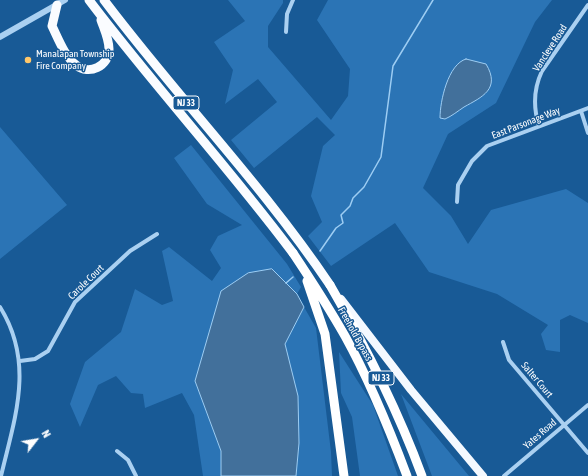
<!DOCTYPE html>
<style>
body{margin:0}
#map{position:relative;width:588px;height:476px;overflow:hidden;background:#185a96;font-family:"Asap Condensed",sans-serif}
canvas{display:block}
.north{position:absolute;left:16px;top:420px;width:40px;height:40px;-webkit-text-stroke:3px #185a96;paint-order:stroke;rotate:59deg;font-size:11px;font-weight:700;line-height:16px;text-align:center;color:#fff}
.north::after{content:'';display:block;margin:auto;width:14px;height:18px;background:#fff;clip-path:polygon(50% 0,100% 100%,50% 72%,0 100%)}
</style>
<div id="map">
<canvas width="588" height="476"></canvas>
<div class="north">N</div>
</div>
<script>
const context = document.querySelector('canvas').getContext('2d');
context.lineJoin = 'round';
function paint(path, color) {
  context.fillStyle = color;
  context.fill(path, 'evenodd');
}
function trace(path, color, width, dash) {
  context.strokeStyle = color;
  context.lineWidth = width;
  context.lineCap = dash ? 'butt' : 'round';
  context.setLineDash(dash || []);
  context.stroke(path);
}
function drawText(font, color, halo, rows, align = 'center') {
  context.font = font + ' "Asap Condensed",sans-serif';
  context.lineWidth = 3;
  context.setLineDash([]);
  context.textBaseline = 'middle';
  context.strokeStyle = halo;
  context.fillStyle = color;
  for (const [text, x, y, turn = 0] of rows) {
    context.save();
    context.translate(x, y);
    context.rotate((+turn || 0) * Math.PI / 180);
    context.textAlign = isNaN(turn) ? turn : align;
    if (halo) context.strokeText(text, 0, 0);
    context.fillText(text, 0, 0);
    context.restore();
  }
}
paint(new Path2D(`
 M228 0H283V3L268 26V47L331 120 348 96 350 69 317 20 328 0H552L535 22 496 103 448 134 423 188 451 216 468 244 491 210 566 189 588 203V323L570 315 560 320V352L546 350 541 334 548 325 497 294 429 272 395 223 331 266 308 236 322 222 311 196 323 146 335 135 317 117 254 168 231 140 277 102 258 79 225 104 233 70 214 42 245 21Z
 M0 127 67 205 0 259Z
 M191 145 287 264 301 287 297 294 272 269 195 381 221 451V476H203L194 415 182 393 145 408 143 394 131 393 116 376 98 385 80 427 70 404 85 362 121 332 135 289 162 305 173 301 162 251 169 247 212 281 221 268 210 250 218 236 242 225 207 204 174 158Z
 M304 307 316 328 331 452 332 476H296L299 443 285 344Z
 M339 352 373 405 398 476H360L352 417 341 393Z
 M401 394 469 476H432Z`), '#2b74b5');
const water = new Path2D(`
 M466 59 486 64C501 89 482 97 464 107 458 111 452 116 445 119L440 118C440 101 448 64 466 59Z
 M272 269 297 294 304 307 285 344 298 396 299 443 296 476H221V451L195 381 221 291 248 273Z`);
paint(water, '#42709b');
trace(water, '#9dcdf3', 1);
trace(new Path2D(`
 M320 251 336 228 343 223 341 215 350 206 353 198 364 187 381 157 393 66 433 0
 M286 283 293 277`), '#9dcdf3', 1.5);
trace(new Path2D(`
 M286 32 287 14 293 0
 M581 111 588 133
 M539 126C533 107 533 90 542 71L588 5
 M457 202 458 185 472 161 487 146 588 108
 M0 307C35 363 15 417 1 476
 M503 342 509 360 588 453
 M20 361 35 359 48 351 75 302 130 251 157 234
 M117 451 128 460 136 476
 M504 476 588 405`), '#aad0f1', 4);
trace(new Path2D(`
 M0 37 65 0`), '#aad0f1', 6);
trace(new Path2D(`
 M341 299 411 390 483 476`), '#f4f9ff', 8);
trace(new Path2D(`
 M89 0C154 86 228 166 293 253
 M104 0C177 97 262 184 330 285
 M57 5 52 26C58 38 65 57 76 65 89 76 109 66 109 49 109 39 104 29 101 20`), '#fafcff', 9);
trace(new Path2D(`
 M293 253C311 280 329 308 345 336 370 381 389 428 407 476
 M307 281 325 334 344 476
 M330 285C366 347 397 408 422 476`), '#fff', 9);
for (const [x, y, r, color] of [
 [28,60,4,"#ffc76a"]
]) {
  const dot = new Path2D();
  dot.arc(x, y, r, 0, 2 * Math.PI);
  context.fillStyle = color;
  context.fill(dot);
  trace(dot, '#185a96', 1.5);
}
for (const [x, y, w] of [
 [186,103,26],
 [381,378,26]
]) {
  const box = new Path2D();
  box.roundRect(x - w / 2, y - 7, w, 14, 3);
  context.fillStyle = '#185a96';
  context.fill(box);
  trace(box, '#fff', 1);
}
drawText('bold 9px', '#fff', null, [
 ["NJ 33",186,103],
 ["NJ 33",381,378]
]);
drawText('10px', '#fff', '#185a96', [
 ["Vancleve Road",550,48,-57],
 ["East Parsonage Way",526,123,-21],
 ["Carole Court",86,282,-44],
 ["Freehold Bypass",355,334,61],
 ["Salter Court",537,380,50],
 ["Yates Road",540,434,-41]
]);
drawText('10px', '#fff', '#185a96', [
 ["Manalapan Township",36,54],
 ["Fire Company",36,66]
], 'left');
</script>
